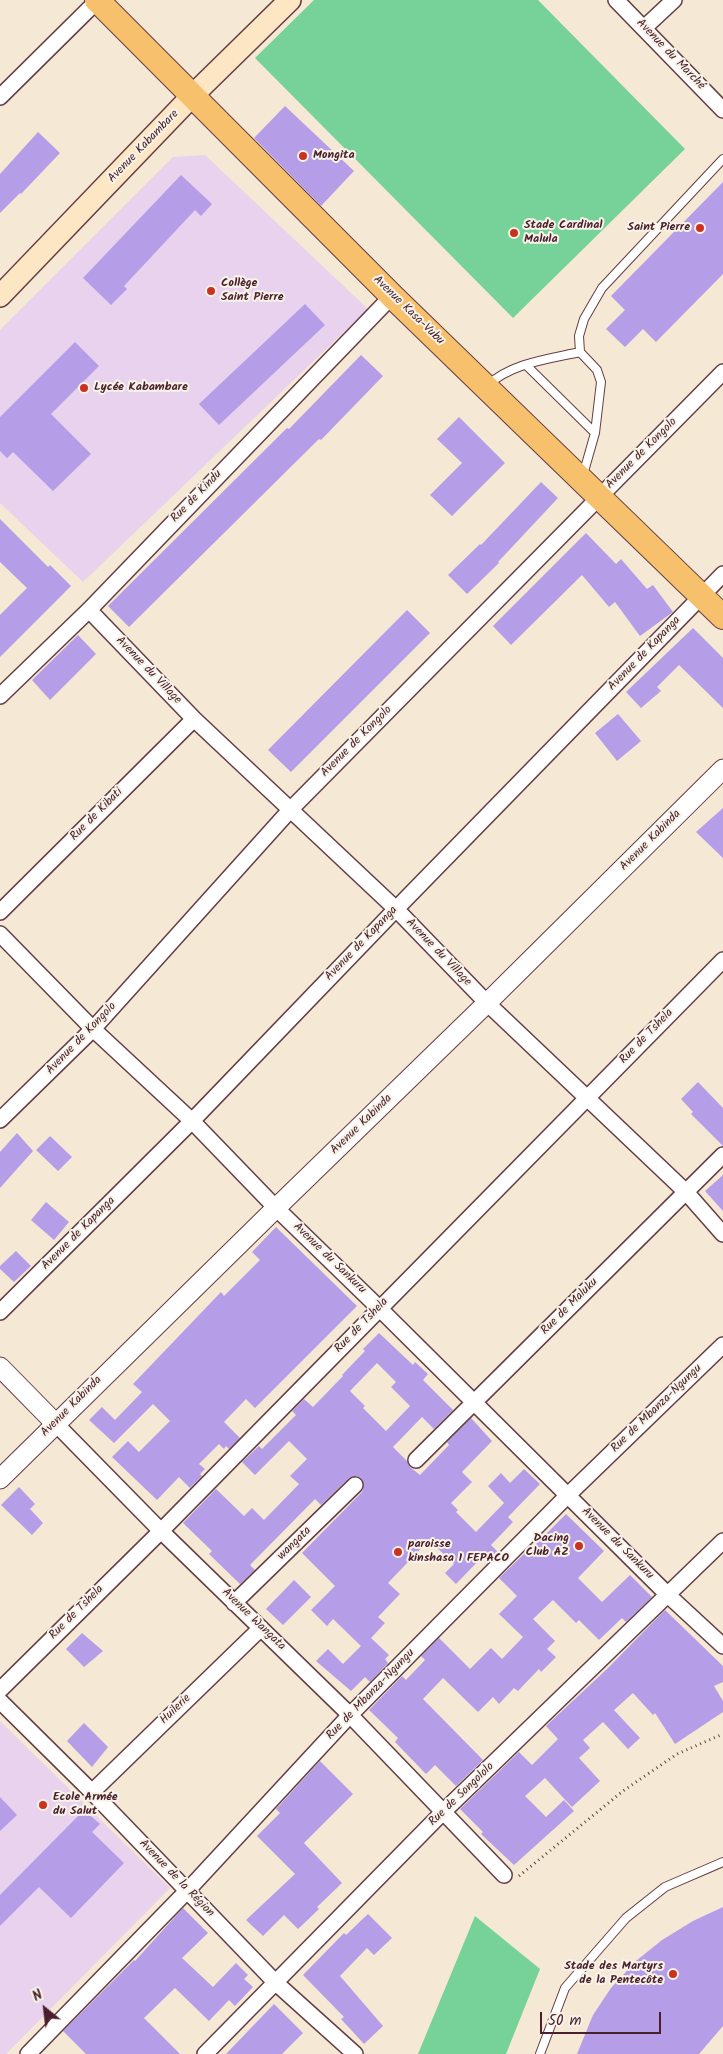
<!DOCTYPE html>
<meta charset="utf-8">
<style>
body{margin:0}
#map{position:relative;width:723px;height:2054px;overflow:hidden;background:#f5e8d4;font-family:Kalam,sans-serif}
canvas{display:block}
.north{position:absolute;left:20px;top:1984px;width:50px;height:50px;-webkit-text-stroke:4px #f7f3e8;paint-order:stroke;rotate:331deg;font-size:14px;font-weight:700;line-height:20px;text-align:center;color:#4a1f2b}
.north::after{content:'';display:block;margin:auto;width:18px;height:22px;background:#4a1f2b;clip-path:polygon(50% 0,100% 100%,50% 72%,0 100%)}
.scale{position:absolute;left:540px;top:2012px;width:121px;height:22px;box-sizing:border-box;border:2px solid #4a1f2b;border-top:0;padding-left:6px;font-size:15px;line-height:18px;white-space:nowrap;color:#4a1f2b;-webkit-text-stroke:4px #f7f3e8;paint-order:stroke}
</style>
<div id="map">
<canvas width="723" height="2054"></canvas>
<div class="north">N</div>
<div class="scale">50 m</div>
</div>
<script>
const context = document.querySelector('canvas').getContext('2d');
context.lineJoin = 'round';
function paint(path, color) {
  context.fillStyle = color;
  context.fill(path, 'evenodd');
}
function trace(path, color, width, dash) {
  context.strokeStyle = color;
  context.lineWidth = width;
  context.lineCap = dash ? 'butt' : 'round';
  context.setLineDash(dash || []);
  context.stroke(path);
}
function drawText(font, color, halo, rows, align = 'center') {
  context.font = font + ' Kalam,sans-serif';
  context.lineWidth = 4;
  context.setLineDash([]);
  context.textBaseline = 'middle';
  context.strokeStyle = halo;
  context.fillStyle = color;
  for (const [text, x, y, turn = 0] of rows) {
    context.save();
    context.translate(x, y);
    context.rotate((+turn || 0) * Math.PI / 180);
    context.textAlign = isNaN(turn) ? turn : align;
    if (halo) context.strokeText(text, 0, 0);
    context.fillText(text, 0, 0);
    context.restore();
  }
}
paint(new Path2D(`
 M205 155 368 309 83 582 0 503V330L173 157Z
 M0 1721 170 1888 6 2054H0Z`), '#e8d2ee');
paint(new Path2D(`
 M314 0H538L685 149 513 318 255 58Z
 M475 1916 540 1969 506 2054H418Z`), '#77d299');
paint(new Path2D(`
 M285 106 354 171 321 206 254 138Z
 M38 132 60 153 21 194 20 193 0 213V174Z
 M181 175 212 204 201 216 195 210 124 286 127 289 111 305 83 278Z
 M723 182V274L656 342 643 329 625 347 606 329 625 310 611 296Z
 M305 304 325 325 219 425 199 404Z
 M75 342 99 366 51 414 91 454 53 491 13 452 7 458 0 451V417Z
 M361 355 383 376 321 440 319 439 129 627 108 606 287 428 289 429Z
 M459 417 505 463 452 516 430 495 462 463 437 439Z
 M541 482 558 498 498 562 499 563 467 594 448 575 480 544 481 545Z
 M0 519 48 567 50 565 71 586 0 657V615L27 588 0 562Z
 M586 533 616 564 621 559 647 589 653 585 673 612 640 636 615 602 609 607 582 575 511 645 493 626Z
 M407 610 430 633 291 772 268 750Z
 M693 628 723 658V708L679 665 657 687 661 691 641 708 626 692Z
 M78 635 96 654 50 700 32 680Z
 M618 714 641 741 617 761 595 733Z
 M723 808V858L696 832Z
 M698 1082 723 1108V1146L691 1114 693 1112 681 1099Z
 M17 1133 33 1151 0 1188V1152Z
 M50 1136 72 1157 58 1171 36 1150Z
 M723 1175V1211L705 1191Z
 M46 1202 69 1222 54 1240 31 1220Z
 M276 1227 357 1306 255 1408 246 1399 224 1422 240 1438 229 1449 226 1446 224 1449 219 1444 199 1464 205 1469 200 1474 202 1476 190 1488 179 1477 157 1500 112 1457 128 1441 139 1452 170 1421 153 1404 114 1443 89 1420 102 1407 115 1420 142 1392 133 1384 221 1292 224 1296 260 1260 252 1252Z
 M16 1251 31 1266 14 1282 0 1269V1266Z
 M379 1333 413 1365 415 1362 428 1374 423 1380 453 1410 434 1429 422 1417 393 1447 407 1461 410 1467 420 1475 449 1445 447 1442 471 1418 492 1441 462 1472 472 1482 451 1503 458 1510 456 1512 476 1532 504 1503 488 1486 501 1473 510 1483 524 1469 540 1484 508 1517 513 1522 491 1545 498 1552 489 1562 483 1556 456 1584 445 1573 454 1564 429 1540 388 1583 400 1594 378 1617 385 1623 371 1638 389 1655 385 1659 388 1663 370 1682 365 1677 351 1691 316 1661 328 1649 343 1664 361 1646 333 1619 327 1626 311 1610 335 1586 302 1553 362 1492 364 1483 361 1478 357 1476 349 1478 321 1505 315 1499 250 1565 255 1570 240 1584 209 1554 212 1551 183 1523 216 1489 244 1516 252 1508 264 1520 299 1484 290 1476 307 1459 289 1441 255 1475 242 1462 259 1446 262 1449 296 1415 292 1411 304 1399 313 1407 343 1376 342 1375 365 1351 363 1349ZM377 1363 396 1382 391 1387 410 1406 386 1431 363 1408 365 1406 350 1391Z
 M19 1487 35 1504 30 1509 43 1523 32 1535 1 1505Z
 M566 1514 604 1551 578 1578 602 1602 630 1575 652 1597 626 1622 622 1618 599 1640 579 1620 576 1623 553 1600 533 1619 555 1641 547 1649 556 1657 541 1672 539 1669 518 1691 514 1688 499 1704 493 1697 478 1712 443 1678 423 1699 483 1760 456 1786 435 1765 426 1774 395 1742 398 1738 369 1710 402 1676 406 1680 425 1660 421 1656 439 1638 470 1669 491 1648 502 1659 523 1637 499 1614 517 1596 499 1578 525 1553 526 1554Z
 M294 1580 311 1597 283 1625 266 1609Z
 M665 1610 723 1666V1682L714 1686 723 1701V1712L675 1744 655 1713 653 1715 633 1693 614 1710 640 1738 628 1749 603 1722 583 1740 590 1748 579 1758 600 1781 572 1807 545 1778 525 1796 546 1817 564 1800 574 1811 514 1865 481 1834 483 1832 460 1809 519 1752 532 1765 558 1739 546 1726 608 1668Z
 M82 1633 103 1651 84 1667 66 1649Z
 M84 1723 108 1747 92 1767 67 1741Z
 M320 1761 353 1794 304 1843 342 1883 317 1907 319 1909 298 1929 284 1915 263 1936 246 1920 295 1874 257 1836 280 1813 276 1809Z
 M0 1797 17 1815 0 1831Z
 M84 1810 100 1824 92 1832 124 1863 71 1918 39 1887 0 1926V1895Z
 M723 1907V2026L699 2054H577L593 2015 611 1988 636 1961 662 1940 693 1921Z
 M183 1908 208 1933 182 1958 213 1987 236 1963 248 1975 244 1979 253 1987 235 2006 229 2000 209 2021 175 1988 144 2018 180 2054H86L63 2031 134 1960 135 1961Z
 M368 1914 392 1938 374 1955 367 1948 340 1976 383 2026 364 2044 341 2019 344 2017 303 1975 344 1933 346 1935Z
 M274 2004 303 2033 282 2054H226Z`), '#b69de8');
const service = new Path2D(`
 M526 365 595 433 583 475
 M487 386C511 363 549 359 580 352
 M595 433 601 382 597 370 580 352 579 336 584 319 602 288 723 159
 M540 2054 565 1988 626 1918 665 1887 723 1862`);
const minor = new Path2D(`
 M616 0 723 110
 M644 28 674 0
 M0 97 97 1
 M89 610 194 719 396 909 487 1003 686 1192 723 1234
 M0 696 89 610 392 296
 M0 912 194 719
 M0 934 93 1029 192 1121 276 1208 379 1308 669 1596 723 1646
 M0 1120 93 1029 291 809 723 372
 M0 1312 192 1121 396 909 723 574
 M55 1423 161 1531 350 1715 504 1875
 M416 1460 723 1155
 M234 1603 355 1485
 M0 1690 161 1531 723 960
 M0 1701 92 1792 276 1983 355 2054
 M92 1792 261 1628
 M28 2054 187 1891 350 1715 568 1495 723 1345
 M205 2054 443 1812 723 1541`);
const tertiary = new Path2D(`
 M0 1367 55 1423
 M0 1479 276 1208 487 1003 723 769`);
const secondary = new Path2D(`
 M0 296 193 95 290 0`);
const primary = new Path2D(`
 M97 0 392 296 723 617`);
trace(service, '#643d44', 10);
trace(minor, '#643d44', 18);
trace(tertiary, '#643d44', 21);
trace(secondary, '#643d44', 24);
trace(primary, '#643d44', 26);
trace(new Path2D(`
 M519 1876 623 1791 677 1754 723 1734`), '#643d44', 3, [1, 4]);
trace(service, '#fff', 8);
trace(minor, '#fff', 15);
trace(tertiary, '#fff', 19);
trace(secondary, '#fce6c4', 21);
trace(primary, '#f7c06c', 24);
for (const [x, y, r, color] of [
 [303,156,5,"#c8321e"],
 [700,228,5,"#c8321e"],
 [514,233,5,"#c8321e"],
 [211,291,5,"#c8321e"],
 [84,388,5,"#c8321e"],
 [579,1546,5,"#c8321e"],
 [398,1552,5,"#c8321e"],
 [43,1805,5,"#c8321e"],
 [673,1974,5,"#c8321e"]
]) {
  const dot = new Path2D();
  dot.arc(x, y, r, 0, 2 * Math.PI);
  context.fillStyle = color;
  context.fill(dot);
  trace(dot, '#f7f3e8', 2);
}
drawText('12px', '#4a1f2b', '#f7f3e8', [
 ["Avenue du Marché",670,55,46],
 ["Avenue Kabambare",144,147,-46],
 ["Avenue Kasa-Vubu",408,311,44],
 ["Avenue de Kongolo",642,454,-45],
 ["Rue de Kindu",197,497,-46],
 ["Avenue de Kapanga",645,654,-46],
 ["Avenue du Village",148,671,46],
 ["Avenue de Kongolo",357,742,-45],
 ["Rue de Kibati",97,815,-45],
 ["Avenue Kabinda",651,841,-45],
 ["Avenue de Kapanga",362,944,-46],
 ["Avenue du Village",438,953,46],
 ["Rue de Tshela",647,1037,-46],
 ["Avenue de Kongolo",82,1039,-46],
 ["Avenue Kabinda",362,1125,-44],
 ["Avenue de Kapanga",79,1234,-45],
 ["Avenue du Sankuru",329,1259,44],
 ["Rue de Maluku",570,1307,-45],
 ["Rue de Tshela",362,1326,-46],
 ["Avenue Kabinda",72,1407,-45],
 ["Rue de Mbanza-Ngungu",657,1409,-44],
 ["wangata",295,1544,-44],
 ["Avenue du Sankuru",617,1544,45],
 ["Rue de Tshela",77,1613,-45],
 ["Avenue Wangata",253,1620,44],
 ["Rue de Mbanza-Ngungu",371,1695,-46],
 ["Huilerie",176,1710,-44],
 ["Rue de Songololo",462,1795,-44],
 ["Avenue de la Région",176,1879,46]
]);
drawText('bold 12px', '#4a1f2b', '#f7f3e8', [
 ["Mongita",313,156],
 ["Stade Cardinal",524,226],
 ["Malula",524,240],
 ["Saint Pierre",690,228,"right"],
 ["Collège",221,284],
 ["Saint Pierre",221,298],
 ["Lycée Kabambare",94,388],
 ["Dacing",569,1539,"right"],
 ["Club AZ",569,1553,"right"],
 ["paroisse",408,1545],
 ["kinshasa 1 FEPACO",408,1559],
 ["Ecole Armée",53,1798],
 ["du Salut",53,1812],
 ["Stade des Martyrs",663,1967,"right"],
 ["de la Pentecôte",663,1981,"right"]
], 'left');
</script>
